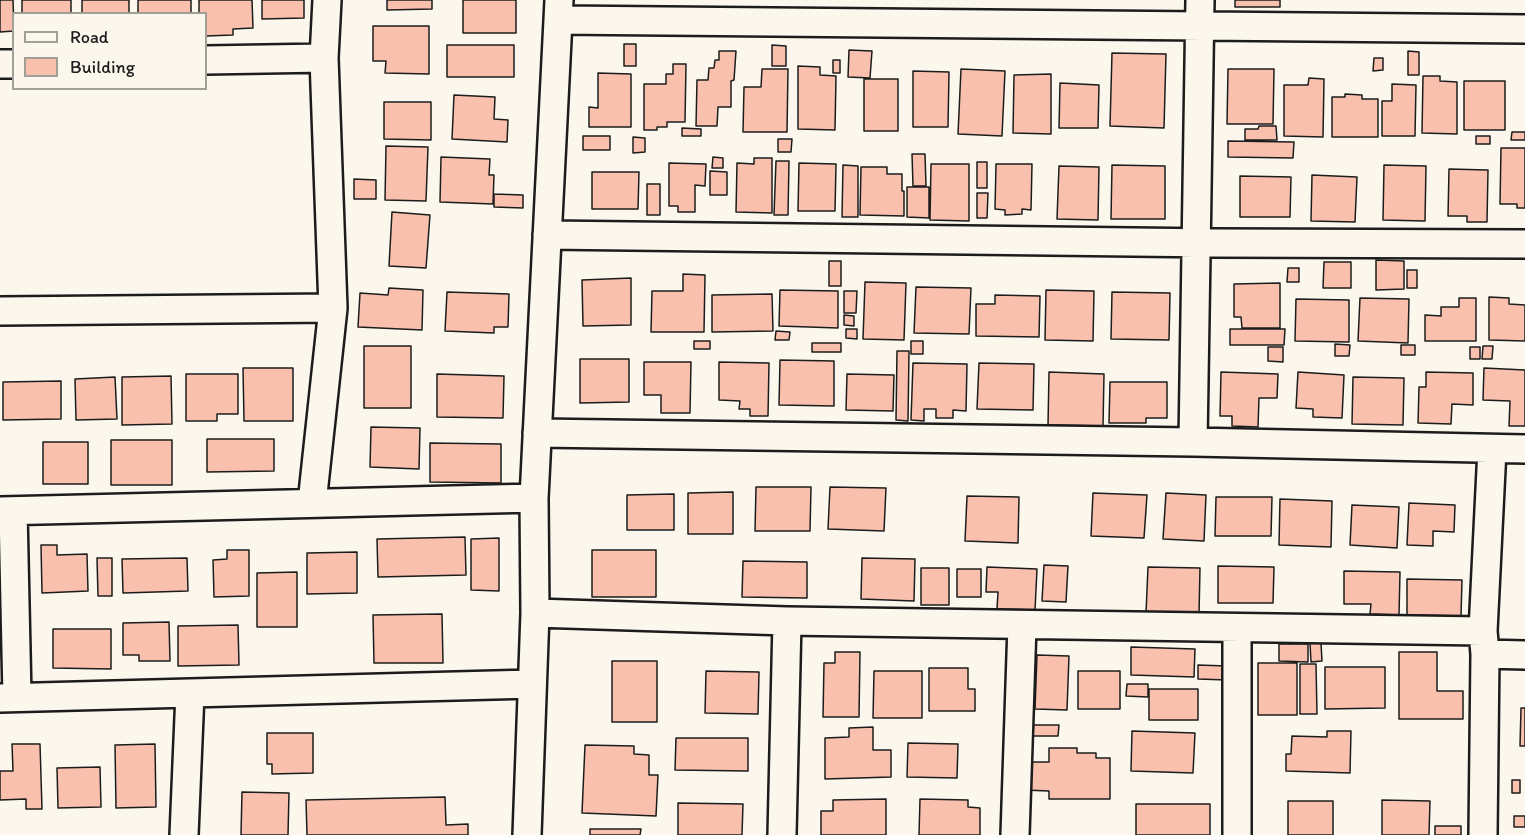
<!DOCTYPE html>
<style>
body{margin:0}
#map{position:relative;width:1525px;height:835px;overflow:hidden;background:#fbf7ec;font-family:Itim,sans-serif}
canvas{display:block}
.legend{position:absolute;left:12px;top:12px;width:195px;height:78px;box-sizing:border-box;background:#fbf7ec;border:2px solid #a29f99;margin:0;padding:8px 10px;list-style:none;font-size:18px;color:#1c1c1c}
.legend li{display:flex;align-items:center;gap:12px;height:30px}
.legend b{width:30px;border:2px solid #a29f99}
</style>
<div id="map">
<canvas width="1525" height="835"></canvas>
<ul class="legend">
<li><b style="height:8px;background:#fbf7ec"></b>Road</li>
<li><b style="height:16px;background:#f8c0ad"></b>Building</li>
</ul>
</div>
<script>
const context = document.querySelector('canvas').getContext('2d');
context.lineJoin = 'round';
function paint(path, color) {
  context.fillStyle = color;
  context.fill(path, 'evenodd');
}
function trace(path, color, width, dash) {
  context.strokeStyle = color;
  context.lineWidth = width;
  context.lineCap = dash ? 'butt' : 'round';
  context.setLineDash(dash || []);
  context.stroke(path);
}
const building = new Path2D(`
 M0 0H13L14 31 0 32Z
 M22 0H71V14H22Z
 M82 0H129V14H82Z
 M138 0H191V14H138Z
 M199 0H252L253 28 233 29V35L206 36V14H199Z
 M262 0H304V18L262 19Z
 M387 0H432V9L387 10Z
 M463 0H516V33H463Z
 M1235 0H1280V7H1235Z
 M373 26H429V74L385 73 386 61H373Z
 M624 44H636V66H624Z
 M447 45H514V77H447Z
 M772 45 786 46V66H772Z
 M849 50 872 51 870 78 848 77Z
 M719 51H736L734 80 731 81V107H718L717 126H696L697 80H708L709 68H714L715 60H719Z
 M1408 51 1419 52V75H1408Z
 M1112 53 1166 54 1164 128 1110 126Z
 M1374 58H1383V70L1373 71Z
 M833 60H840V73H833Z
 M673 64H686L685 122H667V127H657V130H644V84H666V74H673Z
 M798 66 820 67V75L836 76 835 130 798 129Z
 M762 69H788L787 132H743L744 87H761Z
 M961 69 1005 71 1002 136 958 134Z
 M1228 69H1274L1273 124H1227Z
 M913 71 949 72 948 127H913Z
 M598 73 631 74V127H589V107L598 108Z
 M1051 74V134L1013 133 1014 75Z
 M1423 76H1440V81L1457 82V134L1422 133Z
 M1309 78 1324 79 1323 137 1284 136V85H1308Z
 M864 79H898V131H864Z
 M1464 81H1505V130H1464Z
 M1060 83 1099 85 1098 128H1059Z
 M1392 84 1416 85 1415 136H1382V101H1392Z
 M1345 94 1362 95V99H1378V137H1332V97H1345Z
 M454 95 495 97 494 119 508 120 507 142 452 139Z
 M384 102H431V140L384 139Z
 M1259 126H1276L1277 140H1245V129H1258Z
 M682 128 701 129V136H682Z
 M1512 132H1525V140H1511Z
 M583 136H610V150H583Z
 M1476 136H1490V144H1476Z
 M633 137 645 138V152L633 153Z
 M778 139H792L791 152H778Z
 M1228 141 1294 142 1293 158 1228 157Z
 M386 146 428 147 426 201 385 200Z
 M1501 148H1525V208H1517V204H1500Z
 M912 154H925L926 186H913Z
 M441 157 490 159 489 175H494L493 204 440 202Z
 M713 157 723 158V168H712Z
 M754 158H772V213L736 212 737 163 754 164Z
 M776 161H789L788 215H774Z
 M977 162H987V188H977Z
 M669 163 706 164 705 186 695 185V212H678V206H669Z
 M799 163 836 164 835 211H798Z
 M931 164H969V221L930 220Z
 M996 164H1032L1031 210 1022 209V214L1005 215V210L995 209Z
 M843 165 858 166V217H842Z
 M1112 165 1165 166V219H1111Z
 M1384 165 1426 166 1425 221 1383 220Z
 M1059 166 1099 167 1098 220 1057 219Z
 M861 167H887V174H902V191H904V216L860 215Z
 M1449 169 1488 170 1487 222H1467V216H1448Z
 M710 171 727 172V195H710Z
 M592 172H639L638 209H592Z
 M1312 175 1357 177 1355 222 1311 221Z
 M1240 176 1291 177 1290 217H1240Z
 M354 179 376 180V199H354Z
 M647 184H660V215H647Z
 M907 187H929V218L907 217Z
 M977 193H988L987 218H977Z
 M494 194 523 195V208L494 207Z
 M392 212 430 215 426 268 389 266Z
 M1376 260 1404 261V289L1376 290Z
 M829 261H841V286H829Z
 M1324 262H1351V288H1323Z
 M1288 268H1299V282H1287Z
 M1407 270H1417V288H1407Z
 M683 274 705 275 704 332H651L652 291H683Z
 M631 278V325L583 326 582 280Z
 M865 282 906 283 904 340 863 339Z
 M1280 283V328H1242L1241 317H1234V284Z
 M916 287 971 288 969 334 914 333Z
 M389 288 423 290 422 330 358 327 360 293 388 295Z
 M780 290 838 291V328L779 326Z
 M1046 290 1094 291 1093 341 1045 340Z
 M844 291H857L856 313H844Z
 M447 292 509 294 508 327H494V333L445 331Z
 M1112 292 1170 293 1169 340 1111 339Z
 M772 294 773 331 712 332V295Z
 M995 295 1040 296 1039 337 976 336V304H995Z
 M1489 297 1509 298V304L1525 305V341L1489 340Z
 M1360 298 1409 299 1408 343 1358 341Z
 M1459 298H1476V341H1425V315L1441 316V307H1459Z
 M1296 299 1349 300V342L1295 341Z
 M844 315 854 316V326L844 325Z
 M846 329H857V339L846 338Z
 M1230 329H1285L1284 345H1230Z
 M776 331 790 332 789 340H775Z
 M694 341H710V349H694Z
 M911 341H923V354H911Z
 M812 343H841V352H812Z
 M1335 344 1350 345 1349 356H1335Z
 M1401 345H1415V355H1401Z
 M364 346H411V408H364Z
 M1483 346H1493L1492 359H1482Z
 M1268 347H1283V362L1268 361Z
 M1470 347H1480V359H1470Z
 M897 351H909L908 421 896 420Z
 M580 359H629V402L580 403Z
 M780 360 834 361V406L779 405Z
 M644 362H691L690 413H661V395H644Z
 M719 362 769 363 768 416H750V409H739L740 401 719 400Z
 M913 363 967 364 966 411 953 410V418H936V409H924V421L911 420Z
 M979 363 1034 364 1033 410 977 409Z
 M243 368H293V421H244Z
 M1484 368 1525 370V426H1509L1510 401 1483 400Z
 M1049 372 1104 374 1103 426 1048 425Z
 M1221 372 1278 374 1277 398H1259L1258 427 1232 426V416H1220Z
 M1298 372 1344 375 1342 418 1313 417V409L1296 408Z
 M1426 372 1473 373V405L1452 404 1451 424 1418 423 1419 387H1426Z
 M186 374H238V414H217V421H186Z
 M437 374 504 376 503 418 437 417Z
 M847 374 894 375 893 411 846 410Z
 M171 376 172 424 122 425V377Z
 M115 377 117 419 76 420 75 379Z
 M1353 377 1404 378 1403 425 1352 424Z
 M61 381V419L3 420V382Z
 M1110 382H1167V418H1146V423H1109Z
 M371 427 420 428 419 469 370 467Z
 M207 439H274V471L207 472Z
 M111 440H172V485H111Z
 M43 442H88V484H43Z
 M430 443 501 444V483L430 482Z
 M756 487H811L810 531H755Z
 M830 487 886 488 884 531 828 529Z
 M733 492V534H688V493Z
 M1093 493 1147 495 1144 538 1091 536Z
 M1166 493 1206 495 1204 541 1163 539Z
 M674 494V530H627V495Z
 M967 496 1019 497 1018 543 965 541Z
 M1216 497H1272L1271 536H1215Z
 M1280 499 1332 501 1331 547 1279 545Z
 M1409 503 1455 505 1454 532 1433 531V546L1407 545Z
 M1352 505 1399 507 1397 548 1350 545Z
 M465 537 466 575 378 577 377 539Z
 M499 538V591L471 590V539Z
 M41 545H57V555L87 554 88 591 42 593Z
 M227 550H249V596L214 597 213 560 227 559Z
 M592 550H656V597H592Z
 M357 552V593L307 594V553Z
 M97 558H112V596H98Z
 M187 558 188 591 123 593 122 559Z
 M862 558 915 559 914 601 861 599Z
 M743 561 807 562V598L742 597Z
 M1044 565 1068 566 1066 602 1042 601Z
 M1218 566 1274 567 1273 603H1218Z
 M987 567 1037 569 1035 610 997 609 998 592H986Z
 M1148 567 1200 568 1199 615 1146 613Z
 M921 568H949V605H921Z
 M957 569H981V597H957Z
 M1344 571 1400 572 1399 615 1370 614 1371 604H1344Z
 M297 572V627H257V573Z
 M1407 579 1462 580 1461 616 1407 615Z
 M442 614 443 663H374L373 615Z
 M169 622 170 661H139V655H123V623Z
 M238 625 239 665 178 666V626Z
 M53 629H111V669L53 668Z
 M1310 643H1321L1322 661 1311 662Z
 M1279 644H1308V662L1279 661Z
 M1131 647 1195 649 1194 677 1131 675Z
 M835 652H860L859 717H823L824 663H835Z
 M1399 652H1437V691H1463V719H1399Z
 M1037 655 1069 656 1067 710 1035 709Z
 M612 661H657V722H612Z
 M1258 663H1297V715H1258Z
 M1300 664H1316L1317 714H1300Z
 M1198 665 1227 666V680L1198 679Z
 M1325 667H1385V708L1325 709Z
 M929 668H968V689H975V711H929Z
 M706 671 759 672 758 714 705 713Z
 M874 671H922V718H873Z
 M1078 671H1120V709H1078Z
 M1127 684H1148V697L1126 696Z
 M1149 689H1198V720H1149Z
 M1521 708H1525V746H1520Z
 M1033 725H1059L1058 736H1032Z
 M873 727V750H891V777L825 779V738L849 737V728Z
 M1132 731 1195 733 1193 773 1131 771Z
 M1327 731H1351L1350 773 1286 771V754H1291L1292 736 1327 737Z
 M267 733H313V773L272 774V764H267Z
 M676 738H748V771L675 770Z
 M908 743 958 744 957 778 907 777Z
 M12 744H40L42 809H26V799L0 800V771H13Z
 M155 744 156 807 116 808 115 745Z
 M585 745 634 746V754L649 755V775H658L656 816 582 813Z
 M1049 748H1077V753H1096V758H1110V799H1049V791L1024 790V762H1049Z
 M100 767 101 807 58 808 57 768Z
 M1512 780H1520V793H1512Z
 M242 792 289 793 288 835H241Z
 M445 797 446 825 468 824V835H307L306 800Z
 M886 799V835H821V811H833V800Z
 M920 799 968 800V807L980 808V835H919Z
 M1382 800 1430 801 1429 835H1382Z
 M1288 801H1333V835H1288Z
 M678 803 743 804 742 835H678Z
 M1136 804H1210V835H1136Z
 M1514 816H1525V827H1514Z
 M1435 826H1461V835H1435Z
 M590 829H641L640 835H590Z`);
paint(building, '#f8c0ad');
trace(building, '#1c1c1c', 1.5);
const street = new Path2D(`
 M558 20 1525 29
 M206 60 324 58
 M0 64H14
 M547 235 1216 243 1525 244
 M0 311 333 308
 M537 433 1193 442 1525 449
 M1193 442 1200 0
 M312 503 333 308 324 58 327 0
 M0 511 534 498
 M13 511 17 697
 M535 613 787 621 1483 631
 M1485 654 1525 655
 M0 698 532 684
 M184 835 190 693
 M527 835 535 613 534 498 559 0
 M782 835 787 621
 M1015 835 1022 625
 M1237 835V628
 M1483 835 1485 654 1483 631 1492 449`);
trace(street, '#1c1c1c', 32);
trace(street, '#fbf7ec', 27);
</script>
